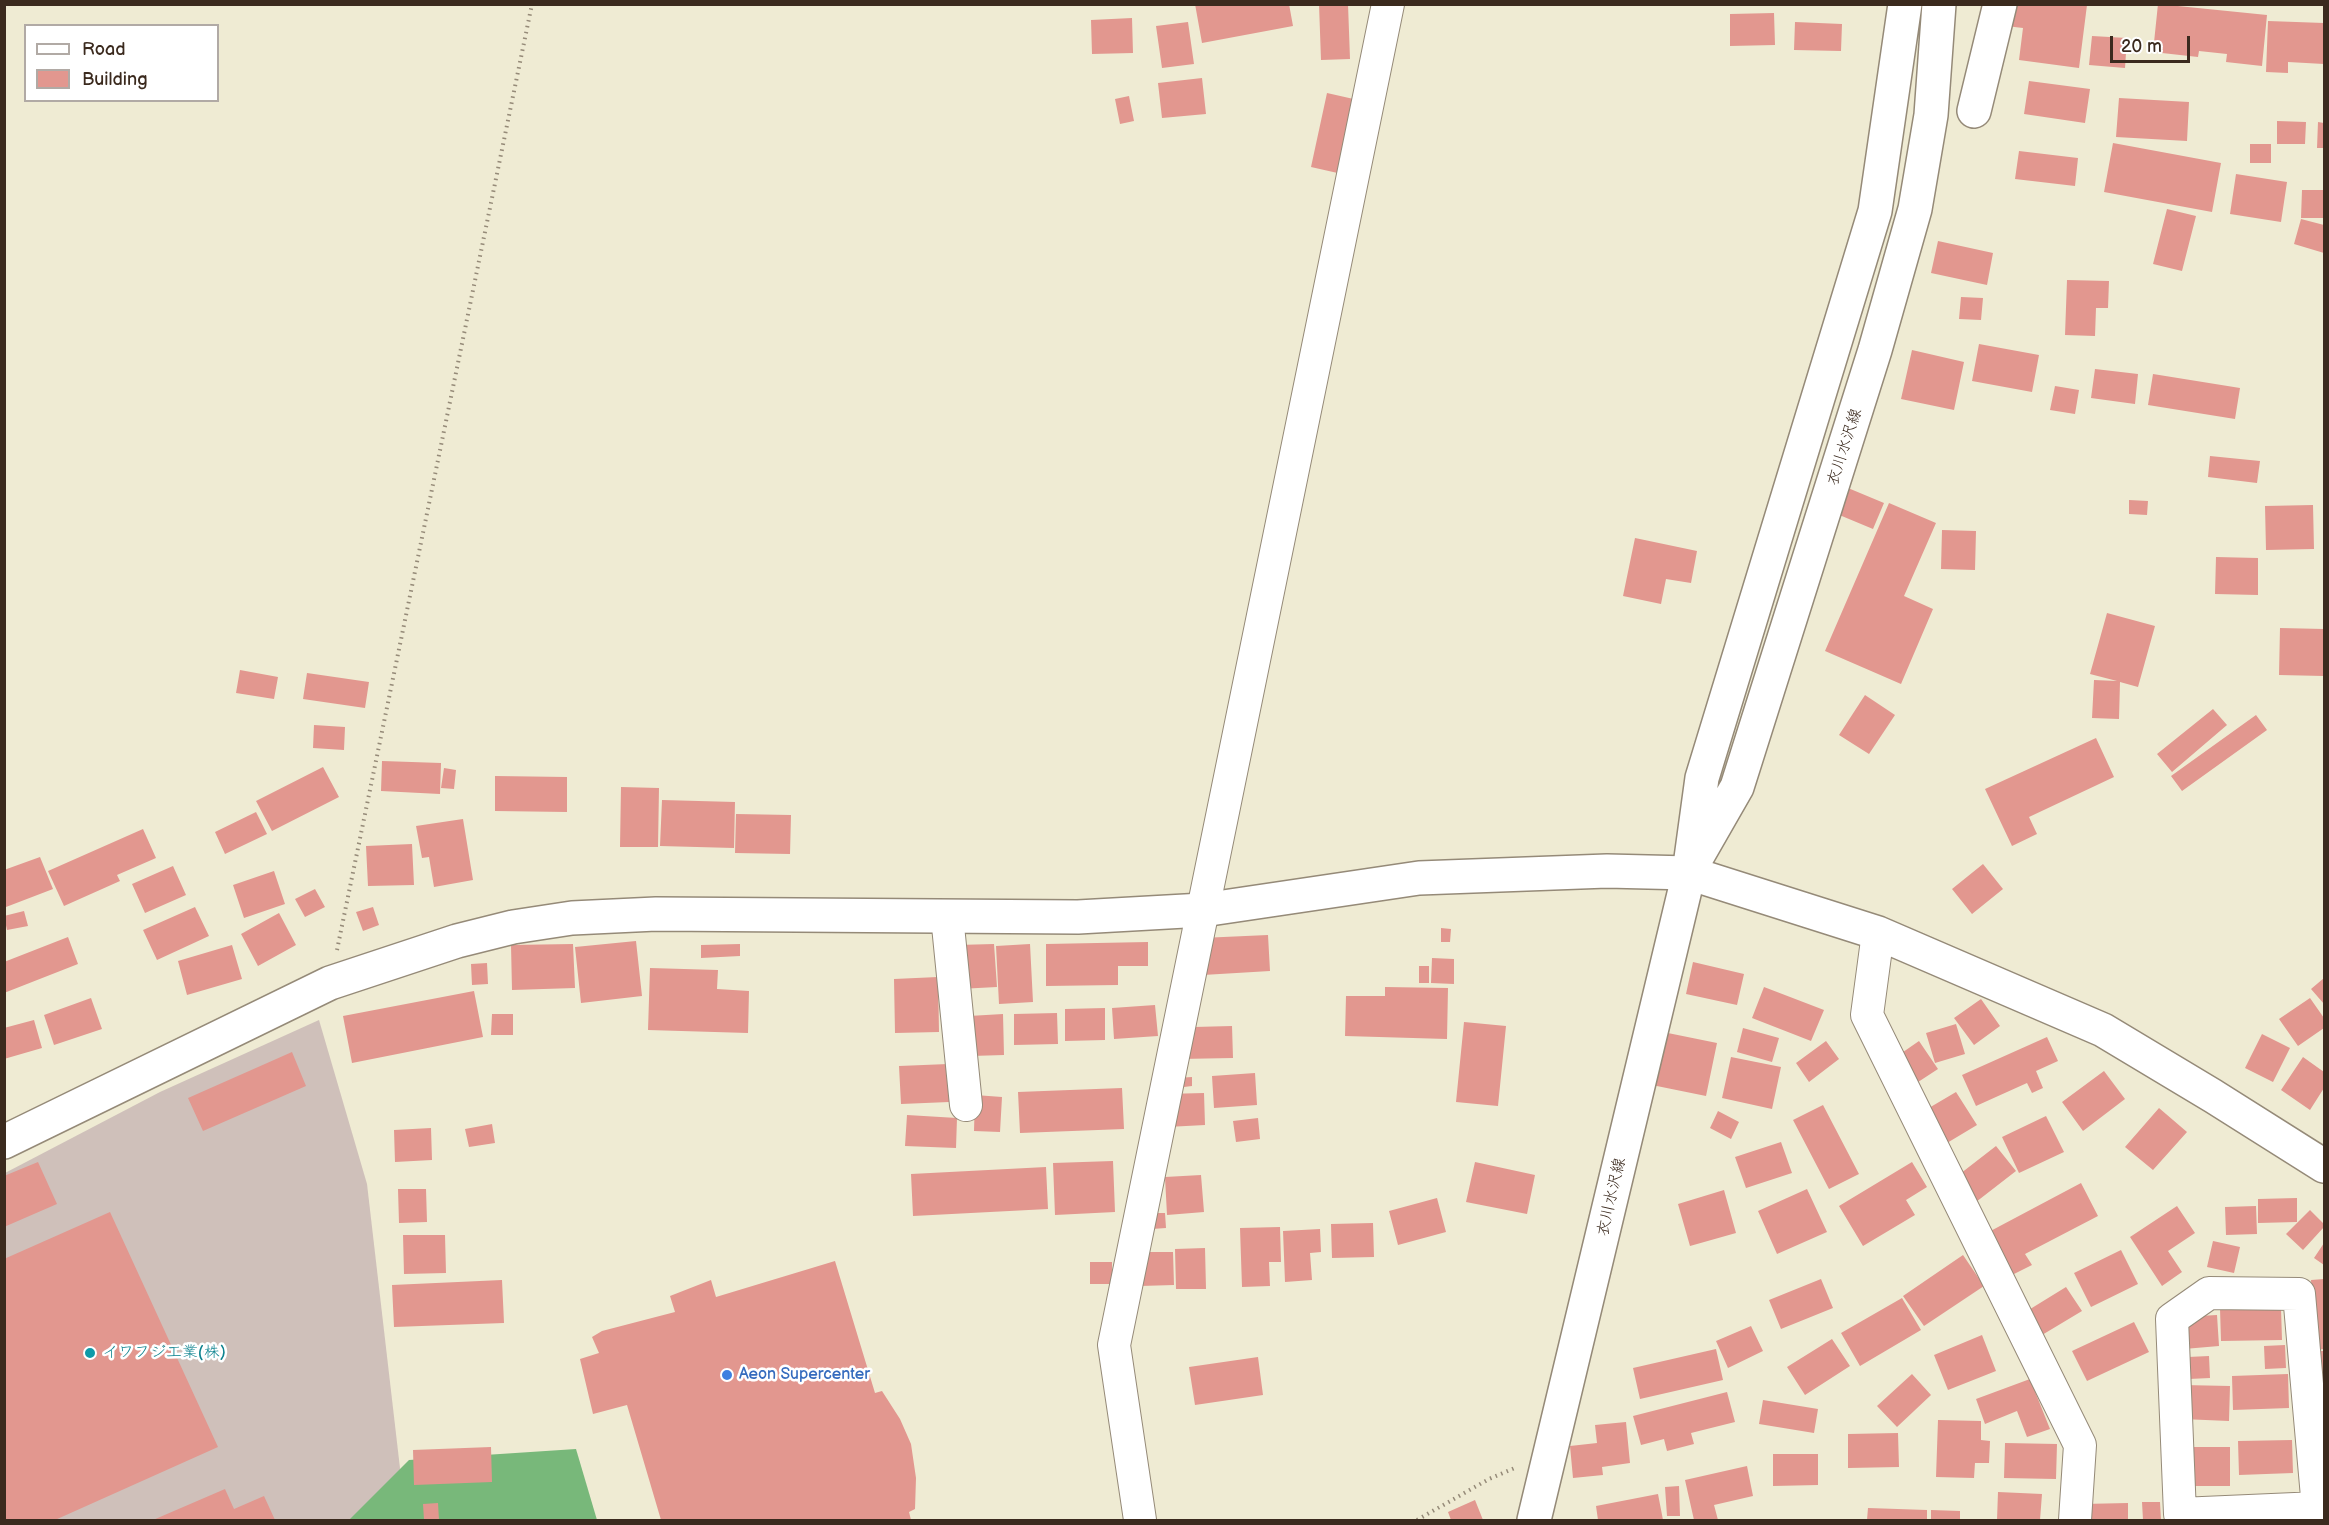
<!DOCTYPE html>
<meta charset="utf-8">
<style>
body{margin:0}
#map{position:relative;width:2329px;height:1525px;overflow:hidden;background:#efebd3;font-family:"Balsamiq Sans",sans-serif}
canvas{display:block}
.frame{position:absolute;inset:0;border:6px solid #3b2a1e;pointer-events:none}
.legend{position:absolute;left:24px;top:24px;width:195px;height:78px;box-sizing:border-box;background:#fff;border:2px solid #b1aaa5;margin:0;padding:8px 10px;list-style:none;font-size:18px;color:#3b2a1e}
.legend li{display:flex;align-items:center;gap:12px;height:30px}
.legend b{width:30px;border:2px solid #b1aaa5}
.scale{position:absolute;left:2110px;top:36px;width:80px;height:27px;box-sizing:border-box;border:3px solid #3b2a1e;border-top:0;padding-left:8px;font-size:18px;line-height:21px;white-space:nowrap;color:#3b2a1e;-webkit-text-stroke:4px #fff;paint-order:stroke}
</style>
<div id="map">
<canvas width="2329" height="1525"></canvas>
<div class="frame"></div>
<ul class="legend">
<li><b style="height:8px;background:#fff"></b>Road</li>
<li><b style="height:16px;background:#e2978f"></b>Building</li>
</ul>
<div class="scale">20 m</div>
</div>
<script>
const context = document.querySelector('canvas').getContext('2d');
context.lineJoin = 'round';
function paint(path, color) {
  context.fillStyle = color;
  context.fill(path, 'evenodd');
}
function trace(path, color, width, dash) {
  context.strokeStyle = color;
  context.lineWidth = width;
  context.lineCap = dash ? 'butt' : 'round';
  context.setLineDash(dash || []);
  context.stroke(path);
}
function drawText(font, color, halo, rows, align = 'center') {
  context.font = font + ' "Balsamiq Sans","Klee One",sans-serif';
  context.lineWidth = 5;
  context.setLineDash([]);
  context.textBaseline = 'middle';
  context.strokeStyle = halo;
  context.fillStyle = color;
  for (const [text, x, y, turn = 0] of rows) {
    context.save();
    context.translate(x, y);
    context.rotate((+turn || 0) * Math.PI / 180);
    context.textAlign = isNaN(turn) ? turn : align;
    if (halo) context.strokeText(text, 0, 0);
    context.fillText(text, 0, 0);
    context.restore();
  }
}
paint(new Path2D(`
 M319 1020 367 1184 406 1520H5V1173L160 1092Z`), '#cfc0ba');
paint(new Path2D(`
 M576 1449 597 1520H349L409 1460Z`), '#78b87a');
paint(new Path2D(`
 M1195 4H1289L1293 26 1202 43Z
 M1319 4H1348L1350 59 1321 60Z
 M2009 4 2087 5 2079 68 2019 60 2023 28 2006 26Z
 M2158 4 2267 15 2262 66 2226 62 2227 54 2199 51 2198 57 2153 52Z
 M1774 13 1775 45 1730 46V14Z
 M1132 18 1133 53 1092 54 1091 20Z
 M2268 21 2324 23V64L2288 62V73L2266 72Z
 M1188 22 1194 64 1162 68 1156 26Z
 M1795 22 1842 24 1841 51 1794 50Z
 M2092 36 2127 38 2125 68 2089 65Z
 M1202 78 1206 114 1162 118 1158 83Z
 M2029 81 2090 89 2085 123 2024 114Z
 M1327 93 1358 100 1342 174 1311 167Z
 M1129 96 1134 121 1120 124 1115 99Z
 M2119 98 2189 102 2187 141 2116 137Z
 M2277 121 2306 122 2305 144H2277Z
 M2318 122 2324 123V148H2317Z
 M2113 143 2221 163 2212 212 2104 192Z
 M2250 144H2271V163H2250Z
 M2019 151 2078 158 2075 186 2015 179Z
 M2236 174 2287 182 2281 222 2230 214Z
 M2302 190H2324V218H2301Z
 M2167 209 2196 216 2182 271 2153 264Z
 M2301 219 2324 225V253L2294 244Z
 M1938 241 1993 253 1987 285 1931 273Z
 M2067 280 2109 281 2108 308H2096L2095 336 2065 335Z
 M1961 297 1983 298 1981 320 1959 319Z
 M1979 344 2039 355 2032 392 1972 381Z
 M1912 350 1964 362 1954 410 1901 399Z
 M2095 369 2138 374 2135 404 2091 398Z
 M2153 374 2240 388 2235 419 2148 405Z
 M2055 386 2079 390 2075 414 2050 410Z
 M2210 456 2260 461 2257 483 2208 477Z
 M1848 488 1884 503 1873 529 1837 514Z
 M2129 500 2148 501 2147 515 2129 514Z
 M1889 503 1936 523 1904 596 1933 609 1901 684 1825 651Z
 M2313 505 2314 549 2266 550 2265 506Z
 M1942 530 1976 531 1975 570 1941 569Z
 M1635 538 1697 551 1691 583 1666 579 1661 604 1623 596Z
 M2216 557 2258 558V595L2215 594Z
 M2107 613 2155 626 2138 687 2120 682 2119 719 2092 718 2094 680 2117 681 2090 674Z
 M2280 628 2324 629V676L2279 675Z
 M240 670 278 677 274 699 236 693Z
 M307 673 369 682 365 708 303 699Z
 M1865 695 1895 715 1869 754 1839 735Z
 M2213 709 2227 725 2172 772 2157 754Z
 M2256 715 2267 730 2182 791 2171 776Z
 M314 725 345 727 344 750 313 748Z
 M2096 738 2114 777 2029 817 2037 834 2012 846 1985 789Z
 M382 761 441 763 440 794 381 791Z
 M323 767 339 797 272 831 256 801Z
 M444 768 456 770 454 789 441 788Z
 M495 776 567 777V812L495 811Z
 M621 787 659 788 658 847H620Z
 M662 800 735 802 734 848 660 846Z
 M256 812 267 834 225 854 215 832Z
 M736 814 791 815 790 854 735 853Z
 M463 819 473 880 434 887 429 857 422 858 416 826Z
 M143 829 156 858 117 875 120 881 64 906 48 871Z
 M412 844 414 885 368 886 366 846Z
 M40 857 53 889 6 907 4 902V870Z
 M1983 864 2003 889 1972 914 1952 889Z
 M173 866 186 895 145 913 132 884Z
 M274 871 285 904 244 918 233 885Z
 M315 889 325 907 305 917 295 899Z
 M195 907 209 936 157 960 143 930Z
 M373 907 379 925 363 931 356 912Z
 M24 911 28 926 7 930 4 916Z
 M279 913 296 945 258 966 241 934Z
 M1441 928 1451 929 1450 942H1441Z
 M1268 935 1270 971 1203 975 1201 938Z
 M68 937 78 964 4 993V962Z
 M636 941 642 996 581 1003 575 947Z
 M1148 942V966H1118V985L1046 986V944Z
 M573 944 575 988 512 990 511 945Z
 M740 944V956L701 958V945Z
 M994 944 997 987 959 989 957 945Z
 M1030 944 1033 1002 999 1004 996 946Z
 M232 945 242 979 187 995 178 961Z
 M1432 958 1454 959V984L1431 983Z
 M1693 962 1744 974 1737 1005 1686 994Z
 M487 963 488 984 472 985 471 964Z
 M1419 966H1429V983H1419Z
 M650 968 718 970 717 989 749 991 748 1033 648 1030Z
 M938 977 939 1032 895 1033 894 979Z
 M2324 978V1004L2311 989Z
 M1385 987 1448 988 1447 1039 1345 1036 1346 996H1385Z
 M1764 987 1824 1010 1811 1041 1752 1018Z
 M474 991 483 1037 352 1063 343 1016Z
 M91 998 102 1029 54 1045 44 1015Z
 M2310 998 2324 1018V1028L2298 1046 2279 1019Z
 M1981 999 2000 1026 1974 1045 1954 1018Z
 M1155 1005 1158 1036 1114 1039 1112 1008Z
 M1105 1008V1040L1065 1041V1009Z
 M1057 1013 1058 1044 1014 1045V1014Z
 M492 1014H513V1035H491Z
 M1003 1014 1004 1055 971 1056 969 1016Z
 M34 1020 42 1048 4 1059V1028Z
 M1464 1022 1506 1026 1498 1106 1456 1102Z
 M1956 1024 1965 1054 1935 1063 1926 1033Z
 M1232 1026 1233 1058 1180 1059V1036H1194V1027Z
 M1743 1028 1779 1038 1772 1062 1737 1052Z
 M1658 1031 1717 1043 1706 1096 1647 1084Z
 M2262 1034 2290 1048 2273 1082 2245 1068Z
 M2047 1037 2058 1061 2036 1071 2043 1088 2032 1093 2027 1083 1976 1106 1962 1075Z
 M1826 1041 1839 1059 1809 1082 1796 1063Z
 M1919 1041 1938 1069 1912 1086 1893 1059Z
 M292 1052 306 1086 203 1131 188 1098Z
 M1731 1057 1781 1067 1772 1109 1722 1098Z
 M2303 1057 2324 1072V1088L2310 1110 2281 1090Z
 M948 1064 949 1102 901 1104 899 1066Z
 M2104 1071 2125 1099 2083 1131 2062 1102Z
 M1255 1073 1257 1105 1214 1108 1212 1076Z
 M1192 1077V1086L1176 1088V1078Z
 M1122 1088 1124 1129 1020 1133 1018 1092Z
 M1956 1092 1977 1125 1937 1149 1917 1115Z
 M1204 1093 1205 1125 1167 1127 1166 1094Z
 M975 1095 1002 1097 1000 1132 974 1131Z
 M1823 1105 1859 1174 1829 1189 1793 1120Z
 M2159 1108 2187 1132 2153 1170 2125 1147Z
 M1718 1111 1739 1122 1731 1139 1710 1128Z
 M907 1115 957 1118 956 1148 905 1146Z
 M2046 1116 2064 1152 2019 1173 2002 1137Z
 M1258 1118 1260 1139 1236 1142 1233 1121Z
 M492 1124 495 1143 469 1147 465 1129Z
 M431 1128 432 1160 395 1162 394 1130Z
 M1781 1142 1792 1173 1746 1188 1735 1157Z
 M1996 1146 2016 1171 1976 1202 1956 1177Z
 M1113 1161 1115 1212 1055 1215 1053 1163Z
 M38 1162 57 1204 4 1227V1176Z
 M1475 1162 1535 1175 1527 1214 1466 1202Z
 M1912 1162 1927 1187 1906 1200 1915 1215 1863 1246 1839 1206Z
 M1046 1167 1048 1209 913 1216 911 1174Z
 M1201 1175 1204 1212 1167 1215 1165 1177Z
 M2081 1183 2098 1216 2025 1254 2032 1265 2006 1278 1983 1235Z
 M398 1189H426L427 1222 399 1223Z
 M1807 1189 1827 1232 1777 1254 1758 1211Z
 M1724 1190 1736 1233 1690 1246 1678 1204Z
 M1437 1198 1446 1232 1398 1245 1389 1211Z
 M2297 1198V1222L2258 1223V1199Z
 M2177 1206 2195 1233 2168 1251 2182 1272 2162 1286 2130 1237Z
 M2256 1206 2257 1234 2226 1235 2225 1207Z
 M2310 1210 2324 1224V1227L2303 1250 2286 1234Z
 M110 1212 218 1447 55 1520H4V1259Z
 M1151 1213H1165L1166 1228 1152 1229Z
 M1373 1223 1374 1257 1332 1258 1331 1224Z
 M1280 1227 1281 1262H1269L1270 1286 1242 1287 1240 1228Z
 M1320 1229 1321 1252 1310 1253 1312 1280 1285 1282 1283 1231Z
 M403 1235H445L446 1273 404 1274Z
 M2213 1241 2240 1247 2234 1273 2207 1267Z
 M2324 1243V1265L2314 1258Z
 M1205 1248 1206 1289H1176L1175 1249Z
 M2121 1250 2138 1284 2091 1307 2074 1273Z
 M1139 1252H1173L1174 1285 1140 1286Z
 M1963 1255 1984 1286 1924 1326 1903 1296Z
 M835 1261 875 1393 882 1391 900 1419 911 1444 916 1478 915 1509 909 1512 911 1520H661L627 1405 593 1414 580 1359 599 1353 592 1337 602 1331 675 1312 670 1296 711 1280 716 1297Z
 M1090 1262H1112V1284H1090Z
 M1821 1279 1833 1308 1781 1329 1769 1300Z
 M2324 1279V1349L2315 1350 2311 1280Z
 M502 1280 504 1323 394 1327 392 1285Z
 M2066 1287 2082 1311 2042 1335 2027 1311Z
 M1902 1298 1921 1330 1860 1366 1841 1333Z
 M2220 1308H2281L2282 1340 2221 1341Z
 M2217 1315 2219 1346 2184 1349 2182 1317Z
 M2134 1322 2149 1352 2087 1381 2072 1351Z
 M1751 1326 1763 1351 1728 1368 1716 1341Z
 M1982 1335 1996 1371 1948 1390 1934 1355Z
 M1832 1339 1850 1366 1805 1395 1787 1367Z
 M2285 1345 2286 1368 2265 1369 2264 1346Z
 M1716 1349 1723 1380 1640 1399 1633 1368Z
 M2315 1351H2324V1372H2316Z
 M2209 1356 2210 1378 2189 1379 2188 1357Z
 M1258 1357 1263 1395 1195 1405 1189 1367Z
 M1912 1374 1931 1395 1897 1427 1877 1406Z
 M2288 1374 2289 1408 2233 1410 2232 1376Z
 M2030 1379 2050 1429 2027 1437 2017 1411 1985 1424 1976 1399Z
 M2183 1385 2230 1386 2229 1421 2182 1419Z
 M1727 1392 1735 1422 1691 1433 1694 1444 1667 1451 1664 1439 1641 1445 1633 1416Z
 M1763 1400 1818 1409 1814 1433 1759 1424Z
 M1938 1420 1981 1421V1440L1990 1441 1989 1463H1975L1974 1478 1936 1477Z
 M1626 1422 1630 1463 1602 1467 1603 1475 1573 1478 1570 1446 1597 1443 1595 1425Z
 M1898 1433 1899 1467 1848 1468V1434Z
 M2292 1440 2293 1473 2239 1475 2238 1441Z
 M2005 1443 2057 1444 2056 1479 2004 1478Z
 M491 1447 492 1482 414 1485 413 1450Z
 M2187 1447H2230V1486H2188Z
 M1773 1454H1818V1485L1773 1486Z
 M1747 1466 1753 1496 1714 1505 1718 1520H1694L1685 1480Z
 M1679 1486 1680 1516H1667L1665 1487Z
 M225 1489 234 1509 264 1496 275 1520H153Z
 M1998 1492 2042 1494 2040 1520H1997Z
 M1658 1494 1663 1520H1598L1596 1506Z
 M1475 1500 1483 1520H1451L1448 1512Z
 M2142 1502H2160L2161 1520H2143Z
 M438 1503 439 1520H424L423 1504Z
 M2128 1503V1520H2084L2083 1504Z
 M1868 1508 1927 1510V1520H1867Z
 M1931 1510 1960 1511V1520H1931Z`), '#e2978f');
const minor = new Path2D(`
 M947 916 966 1105
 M1878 933 1867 1015 2080 1445 2075 1520
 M2318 1508 2180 1514 2172 1319 2209 1293 2299 1294 2318 1508 2319 1520
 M1140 1520 1114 1345 1388 4`);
const tertiary = new Path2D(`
 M1974 111 2000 4
 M4 1142 330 983 457 941 513 927 572 918 656 914 1078 917 1203 910 1419 878 1607 871 1689 873 1878 933 2103 1030 2213 1096 2324 1166`);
const secondary = new Path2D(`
 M1698 855 1737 787 1875 350 1915 209 1931 115 1939 4
 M1534 1520 1689 873 1702 778 1875 211 1905 4`);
trace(minor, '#958a78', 34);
trace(tertiary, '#958a78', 36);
trace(secondary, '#958a78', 36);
trace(new Path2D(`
 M337 950 532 4
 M1417 1520 1489 1479 1517 1467`), '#958a78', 4, [1.5, 4.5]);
trace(minor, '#fff', 32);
trace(tertiary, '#fff', 33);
trace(secondary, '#fff', 33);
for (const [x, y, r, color] of [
 [90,1353,6,"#0f9aa8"],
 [727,1375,6,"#3f7fe0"]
]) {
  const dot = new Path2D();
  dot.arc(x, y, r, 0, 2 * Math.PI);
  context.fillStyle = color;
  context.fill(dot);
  trace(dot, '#fff', 2);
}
drawText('16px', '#3b2a1e', '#fff', [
 ["衣川水沢線",1845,447,-72],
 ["衣川水沢線",1612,1197,-77]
]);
drawText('16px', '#0d838f', '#fff', [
 ["イワフジ工業(株)",102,1353]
], 'left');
drawText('16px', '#366cbe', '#fff', [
 ["Aeon Supercenter",739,1375]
], 'left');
</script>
